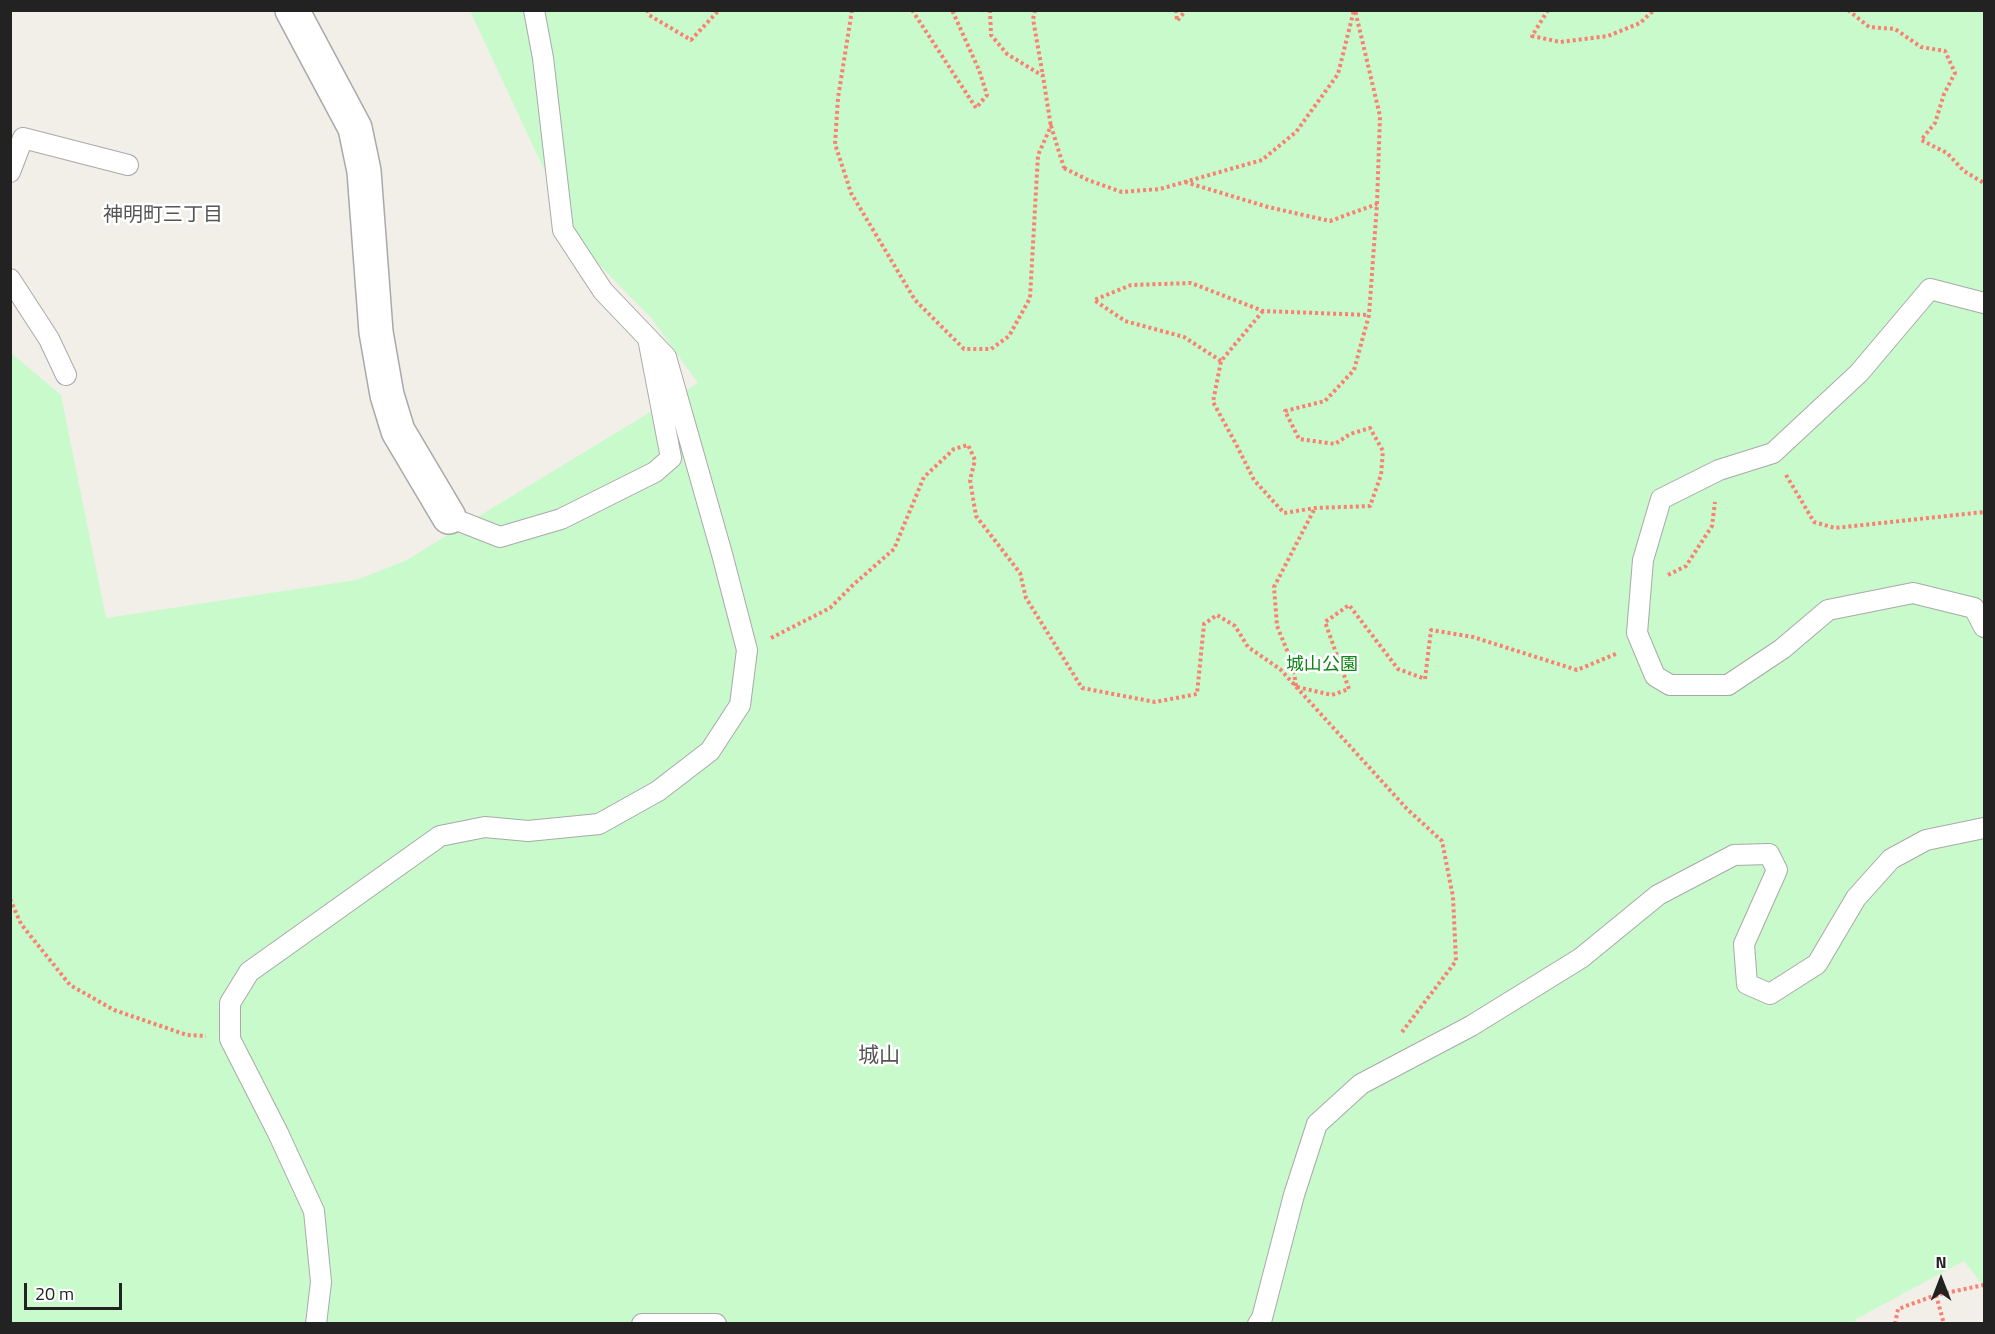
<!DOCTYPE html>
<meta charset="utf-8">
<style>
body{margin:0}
#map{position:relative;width:1995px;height:1334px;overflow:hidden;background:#f2efe9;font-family:"Titillium Web",sans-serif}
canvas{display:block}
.frame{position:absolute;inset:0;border:12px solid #222;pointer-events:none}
.north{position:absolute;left:1911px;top:1250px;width:60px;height:60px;-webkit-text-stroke:4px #fff;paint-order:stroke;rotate:0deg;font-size:16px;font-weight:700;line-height:24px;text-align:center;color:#222}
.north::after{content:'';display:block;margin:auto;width:21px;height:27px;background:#222;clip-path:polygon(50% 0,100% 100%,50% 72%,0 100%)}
.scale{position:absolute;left:24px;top:1283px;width:98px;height:27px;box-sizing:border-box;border:3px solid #222;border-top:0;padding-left:8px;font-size:18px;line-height:21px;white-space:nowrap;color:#222;-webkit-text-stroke:4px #fff;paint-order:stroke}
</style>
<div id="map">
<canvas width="1995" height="1334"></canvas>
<div class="frame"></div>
<div class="north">N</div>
<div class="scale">20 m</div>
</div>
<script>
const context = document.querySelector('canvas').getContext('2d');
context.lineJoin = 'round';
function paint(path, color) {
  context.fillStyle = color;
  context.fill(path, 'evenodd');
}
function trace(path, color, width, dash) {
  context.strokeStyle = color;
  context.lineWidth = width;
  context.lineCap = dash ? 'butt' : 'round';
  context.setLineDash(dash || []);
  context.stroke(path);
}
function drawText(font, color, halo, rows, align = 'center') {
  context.font = font + ' "Titillium Web","Noto Sans JP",sans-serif';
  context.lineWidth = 5;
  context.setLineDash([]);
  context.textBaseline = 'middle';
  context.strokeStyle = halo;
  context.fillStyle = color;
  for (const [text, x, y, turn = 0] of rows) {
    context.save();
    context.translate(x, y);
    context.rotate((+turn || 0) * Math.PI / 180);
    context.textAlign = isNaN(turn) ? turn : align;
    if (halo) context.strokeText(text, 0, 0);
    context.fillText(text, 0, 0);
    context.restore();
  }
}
paint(new Path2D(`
 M470 11H1984V1287L1964 1261 1856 1319 1855 1324 11 1323 10 352 61 395 106 618 356 580 405 561 698 383 652 319 579 244Z`), '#c8facc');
const lane = new Path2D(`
 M10 172 23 138 128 165
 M10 279 49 339 66 375
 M1984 303 1930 289 1859 373 1773 453 1719 470 1661 499 1643 560 1637 633 1655 676 1670 685H1728L1782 649 1828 610 1913 593 1974 608 1984 627
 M449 517 500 537 561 519 655 472 671 458 648 338
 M316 1324 321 1282 314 1211 278 1133 230 1039V1003L249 972 440 836 485 827 528 831 599 824 658 791 710 751 740 705 747 650 722 554 666 357 603 291 563 230 543 58 534 10
 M642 1324H716
 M1258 1324 1262 1318 1294 1195 1317 1124 1361 1084 1471 1026 1581 958 1658 895 1734 855 1769 854 1777 870 1744 944 1747 984 1770 994 1817 964 1856 898 1891 859 1926 840 1984 828`);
const street = new Path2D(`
 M292 10 355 128 364 171 376 332 387 395 398 431 449 517`);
trace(lane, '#a9a9a9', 22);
trace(street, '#a9a9a9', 36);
trace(new Path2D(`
 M647 10 649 15 691 40 719 10
 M852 10 838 98 835 144 851 193 915 300 964 349H991L1009 336 1030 298 1038 155 1051 126 1064 168
 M912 10 976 108 987 95 979 70 952 10
 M990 10 991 35 1007 54 1043 76 1051 127
 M1035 10 1033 19 1043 76
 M1176 10 1177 21 1186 10
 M1548 10 1532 36 1560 42 1608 36 1640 23 1654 10
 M1848 10 1869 27 1895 29 1921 47 1945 51 1955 73 1944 94 1935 123 1921 140 1947 153 1964 171 1984 183
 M1064 168 1088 180 1122 192 1160 189 1262 160 1296 132 1338 74 1354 10
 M1185 182 1268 207 1330 221 1377 204
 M1263 311 1221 361 1213 402 1236 444 1254 480 1284 513 1315 508 1370 506 1381 475 1383 451 1370 428 1350 434 1335 444 1299 439 1285 411 1325 401 1354 370 1369 315 1377 204 1380 116 1355 10
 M1221 361 1184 337 1125 321 1094 300 1131 285 1191 283 1263 311 1369 315
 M1786 475 1814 522 1835 528 1984 512
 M1668 575 1686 566 1712 526 1715 502
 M771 638 830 608 853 585 894 549 924 477 954 449 968 445 975 460 970 480 976 516 1020 573 1026 598 1082 688 1155 702 1197 694 1204 624 1217 615 1235 626 1248 647 1280 669 1407 809 1442 841 1453 897 1456 961 1402 1032
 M1296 686 1293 665 1277 626 1274 587 1315 508
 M1297 687 1332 695 1349 689 1325 622 1349 605 1398 669 1425 679 1431 630 1473 637 1577 670 1618 653
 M10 899 21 924 70 985 114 1010 187 1035 206 1036
 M1936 1295 1944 1324
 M1895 1324 1898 1309 1936 1295 1984 1285`), '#fa8072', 4, [3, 3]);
trace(lane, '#fff', 20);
trace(street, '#fff', 33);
drawText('18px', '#0c8416', '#fff', [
 ["城山公園",1322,666]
]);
drawText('20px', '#555', '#fff', [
 ["神明町三丁目",163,216]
]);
drawText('21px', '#555', '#fff', [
 ["城山",879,1057]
]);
</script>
